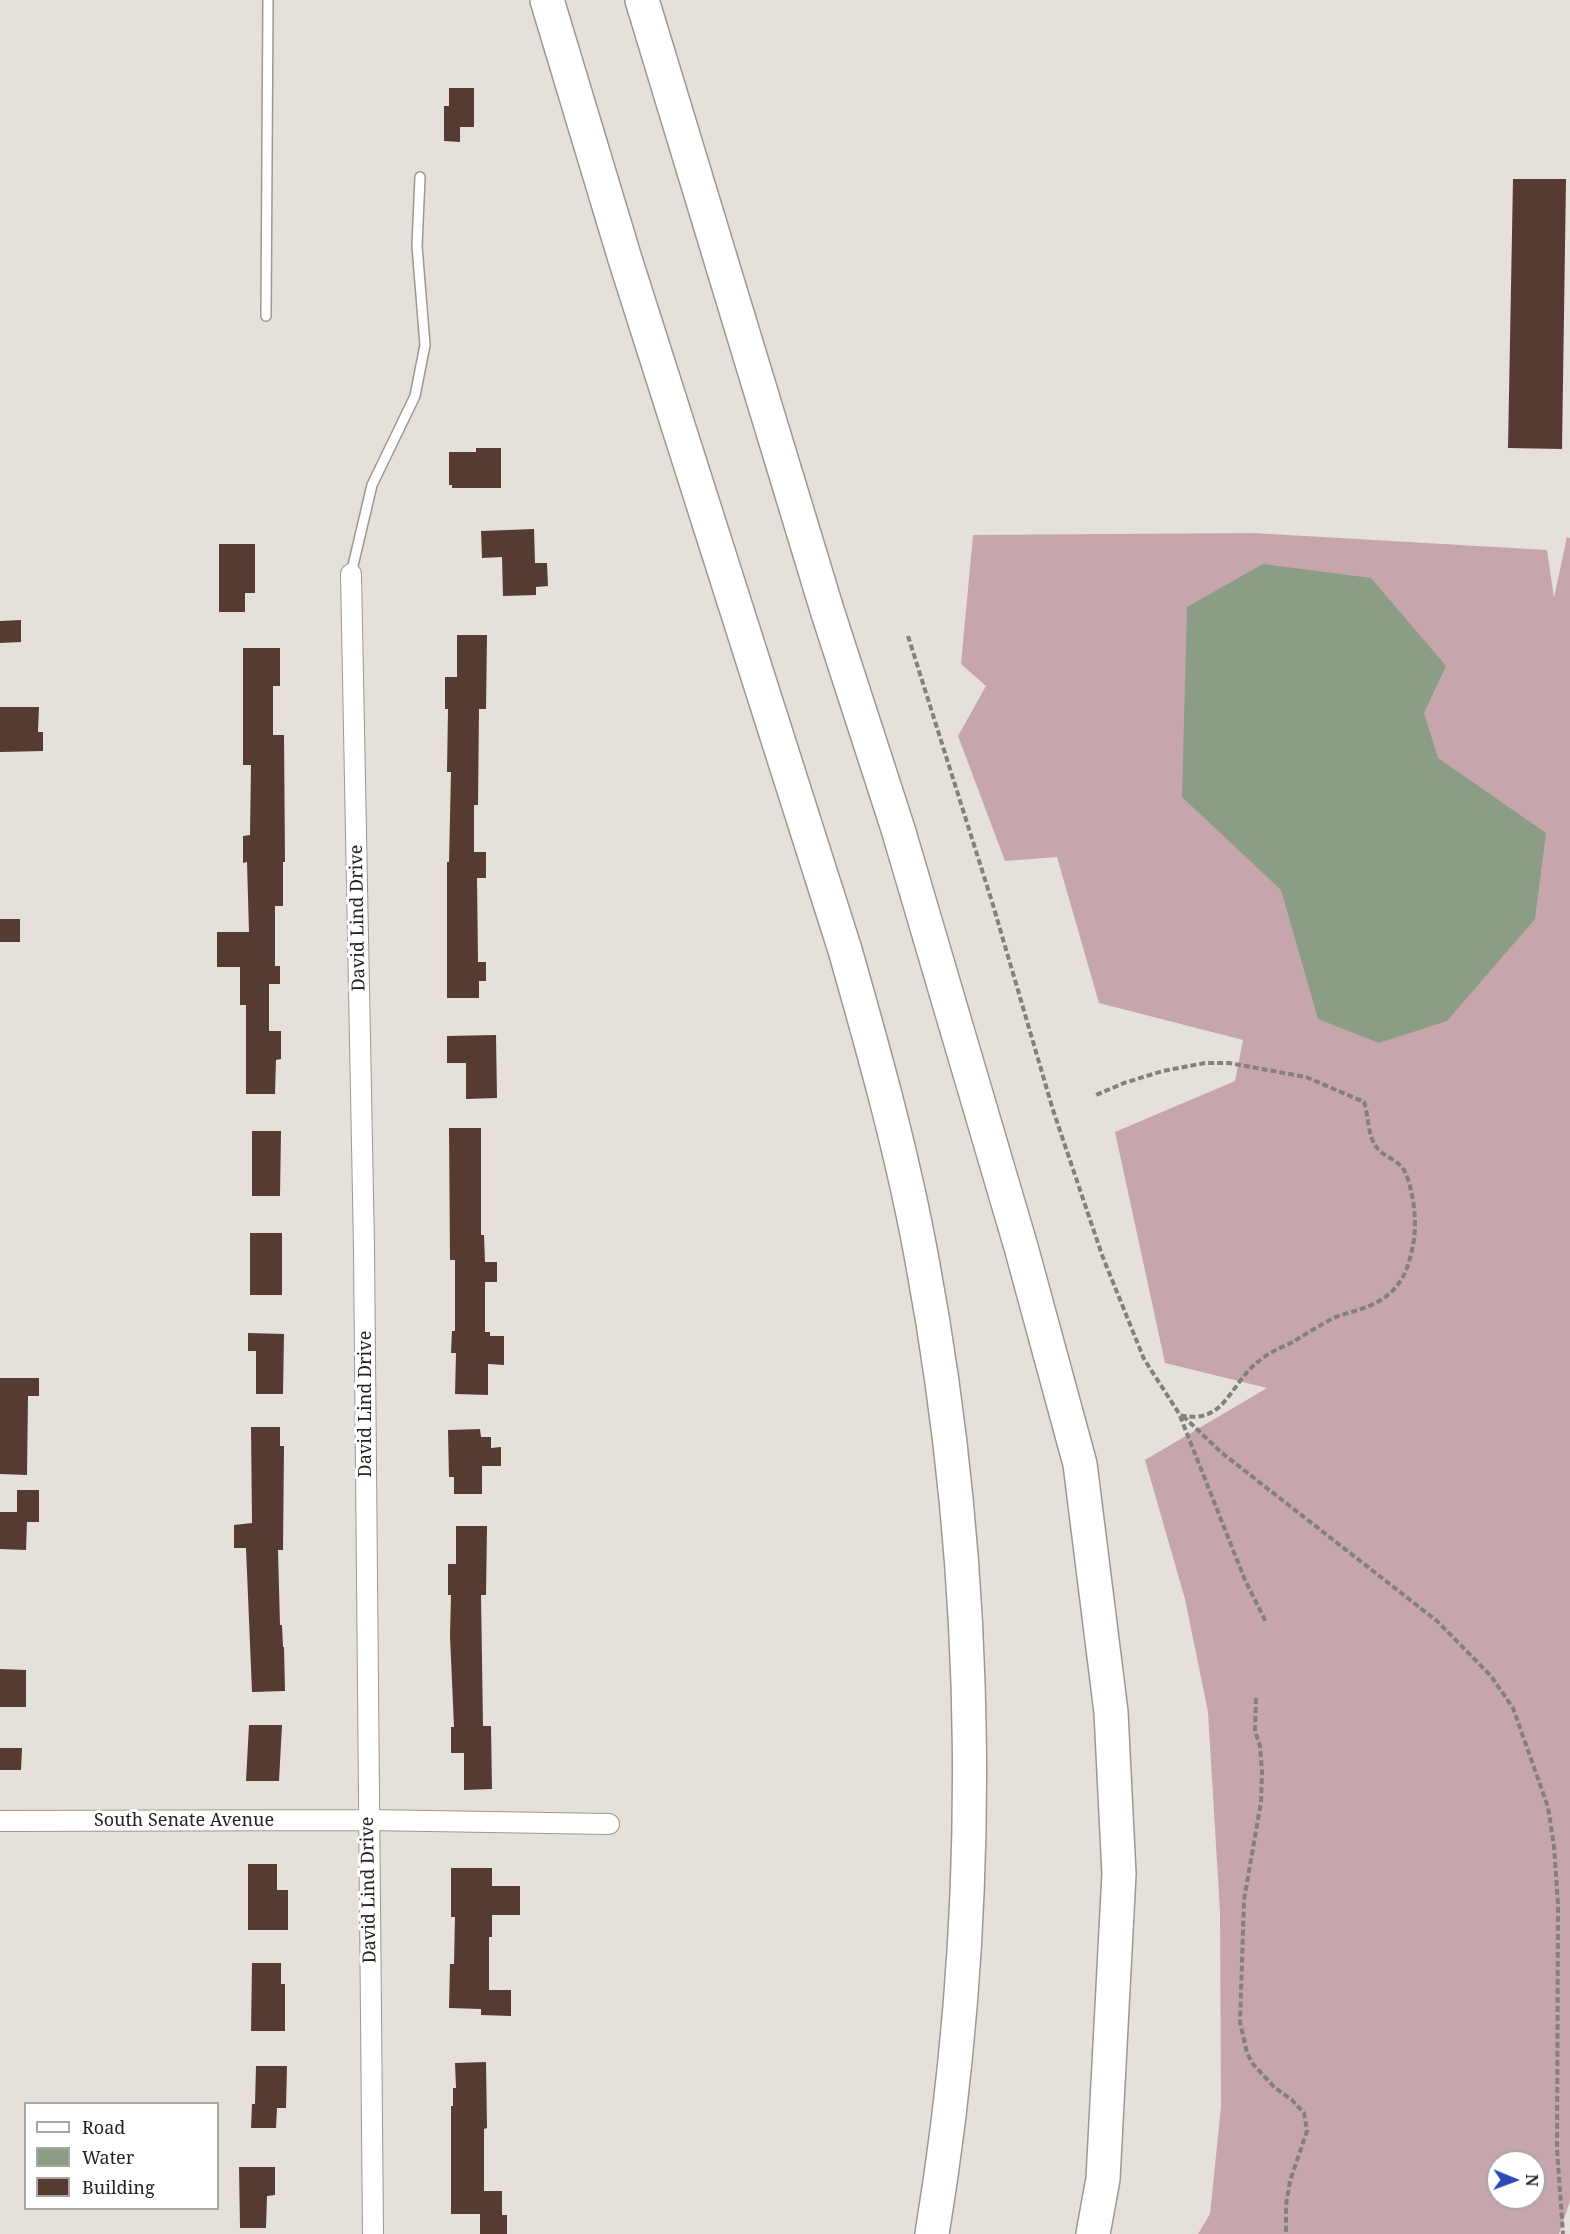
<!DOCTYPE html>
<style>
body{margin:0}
#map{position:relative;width:1570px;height:2234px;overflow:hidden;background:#e6e0da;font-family:"Noto Serif",serif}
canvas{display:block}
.legend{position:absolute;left:24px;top:2102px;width:195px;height:108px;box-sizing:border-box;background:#fff;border:2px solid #a8a7a6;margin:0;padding:8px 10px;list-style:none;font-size:18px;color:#252321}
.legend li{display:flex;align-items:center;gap:12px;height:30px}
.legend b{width:30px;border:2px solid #a8a7a6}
.north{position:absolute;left:1486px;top:2150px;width:60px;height:60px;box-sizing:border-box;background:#fff;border:2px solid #a8a7a6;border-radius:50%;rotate:91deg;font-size:16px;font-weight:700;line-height:24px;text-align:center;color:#252321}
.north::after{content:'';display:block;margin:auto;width:21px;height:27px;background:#2b48b8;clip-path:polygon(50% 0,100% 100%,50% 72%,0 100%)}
</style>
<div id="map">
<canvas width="1570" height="2234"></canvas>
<ul class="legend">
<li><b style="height:8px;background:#fff"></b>Road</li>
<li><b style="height:16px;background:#8c9d85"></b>Water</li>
<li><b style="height:16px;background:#553b32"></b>Building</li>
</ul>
<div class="north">N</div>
</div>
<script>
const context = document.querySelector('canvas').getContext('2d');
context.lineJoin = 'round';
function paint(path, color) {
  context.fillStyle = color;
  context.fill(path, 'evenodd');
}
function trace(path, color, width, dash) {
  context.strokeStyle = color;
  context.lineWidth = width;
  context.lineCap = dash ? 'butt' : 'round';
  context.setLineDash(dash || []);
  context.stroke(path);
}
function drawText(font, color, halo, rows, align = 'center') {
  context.font = font + ' "Noto Serif",serif';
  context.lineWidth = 6;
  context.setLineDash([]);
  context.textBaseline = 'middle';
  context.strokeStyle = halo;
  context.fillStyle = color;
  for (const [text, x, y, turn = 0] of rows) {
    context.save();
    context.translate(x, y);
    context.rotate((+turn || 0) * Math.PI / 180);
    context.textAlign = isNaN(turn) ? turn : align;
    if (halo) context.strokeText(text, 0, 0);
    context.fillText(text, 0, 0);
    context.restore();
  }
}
paint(new Path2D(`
 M1253 533 1547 550 1554 598 1567 537 1570 538V2201L1559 2234H1198L1210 2214 1221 2107 1220 1912 1208 1712 1185 1599 1145 1460 1267 1388 1165 1363 1115 1132 1235 1081 1243 1040 1099 1003 1057 857 1005 861 958 736 986 686 961 664 973 535ZM1498 2162H1534V2198H1498Z`), '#c7a5ac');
paint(new Path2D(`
 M1263 564 1371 578 1446 666 1424 713 1438 758 1546 833 1535 919 1447 1021 1379 1043 1318 1019 1281 890 1182 797 1187 607Z`), '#8c9d85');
paint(new Path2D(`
 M449 88H474V127H460V142L444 141V106H449Z
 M1513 179H1566L1562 449 1508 448Z
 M476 448H501V488H452V485H449V452H476Z
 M534 529 535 563H547L548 586 536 587V595L503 596 502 557 482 558 481 531Z
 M219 544H255V593H245V612H219Z
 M21 620V642L0 643V621Z
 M457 635H487L486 709H479L478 805H474V852H486V878H477L478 962H486V981H479V998H447V862H449L451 772H447L448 709H445V677H457Z
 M243 648H280V686H273V735H284L285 862H283V906H275V966H280V984H269V1031H281V1059L276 1060 275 1094H246V1005H240V967H217V932H249L247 862 243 863V836L250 835 251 765H243Z
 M0 707H39L38 732H43V751L0 752Z
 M0 919H20V942H0Z
 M496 1035 497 1098 466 1099V1063H447V1036Z
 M449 1128H481V1235H484L485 1262H497V1282H485V1332H490V1336H504V1365L488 1364V1395L455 1394 456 1353H451L452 1331H455V1260H450Z
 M252 1131H281L280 1196H252Z
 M250 1233H282V1295H250Z
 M248 1333 284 1334 283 1394H256V1351H248Z
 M0 1378H39V1396H28L27 1475 0 1474Z
 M251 1427H280V1446H284L283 1550H278L280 1625H282L283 1647H284L285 1691 252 1692 246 1548H234V1525L252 1523Z
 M480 1429 481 1437H491V1448L501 1447V1466H482V1494H454V1477H449L448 1430Z
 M17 1490H39V1522H27L26 1550 0 1549V1512H17Z
 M456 1526H487L486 1595H481L483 1726H491L492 1789 464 1790V1753H451V1727H454L450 1636 451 1595H448V1564H456Z
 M0 1669 26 1670V1707H0Z
 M249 1725H282L279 1781H246Z
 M0 1748H22L21 1770H0Z
 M248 1864H277V1890H288V1930H248Z
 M451 1868H492V1886H520V1915H492V1937H489V1990H511V2016L481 2015V2009L449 2008 450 1964H454L455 1917H451Z
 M252 1963H281V1984H285V2031H251Z
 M486 2062 487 2128 484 2129V2191H502V2215H507V2234H480V2214H451V2106H453V2088H456L455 2063Z
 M256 2066H287L286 2108H277L276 2128H251L252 2104H255Z
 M239 2167H275V2195L267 2196 266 2228H240Z`), '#553b32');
const service = new Path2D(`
 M266 316 268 0
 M351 574 372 485 415 396 425 345 417 246 420 177`);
const minor = new Path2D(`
 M351 574 364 1248 373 2234
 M0 1821 368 1820 609 1824`);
const motorway = new Path2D(`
 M547 0 625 259 845 950C874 1052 903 1155 922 1260 982 1581 985 1912 932 2234
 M642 0 827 610 898 829 1021 1247 1080 1464 1111 1712 1119 1874 1103 2179 1093 2234`);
trace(service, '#9e9892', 12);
trace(minor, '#9e9892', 22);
trace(motorway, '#9e9892', 36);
trace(new Path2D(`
 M908 636 993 905 1053 1110 1102 1255 1144 1359 1180 1415C1225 1426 1229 1384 1259 1361 1268 1353 1280 1348 1291 1343 1305 1335 1319 1325 1334 1318 1345 1313 1358 1311 1369 1306 1400 1293 1409 1271 1414 1239 1417 1220 1413 1189 1405 1172 1399 1160 1386 1158 1378 1149 1367 1137 1369 1116 1364 1102L1306 1077 1229 1063H1205L1163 1071 1124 1083 1096 1095
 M1180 1416 1245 1580 1266 1622
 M1183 1416 1222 1453 1437 1621 1491 1676 1513 1708 1548 1807 1554 1846 1558 1904 1557 2149 1563 2234
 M1256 1698 1255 1731 1260 1746 1262 1772 1261 1802 1244 1900 1240 2022 1247 2053 1253 2064 1275 2088 1292 2100 1304 2113 1307 2131 1290 2181 1286 2205V2234`), '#84807d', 4, [6, 3]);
trace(service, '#fff', 9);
trace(minor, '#fff', 20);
trace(motorway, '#fff', 33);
drawText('18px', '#252321', '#fff', [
 ["David Lind Drive",358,918,-91],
 ["David Lind Drive",366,1404,-90],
 ["South Senate Avenue",184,1821],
 ["David Lind Drive",369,1890,-91]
]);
</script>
